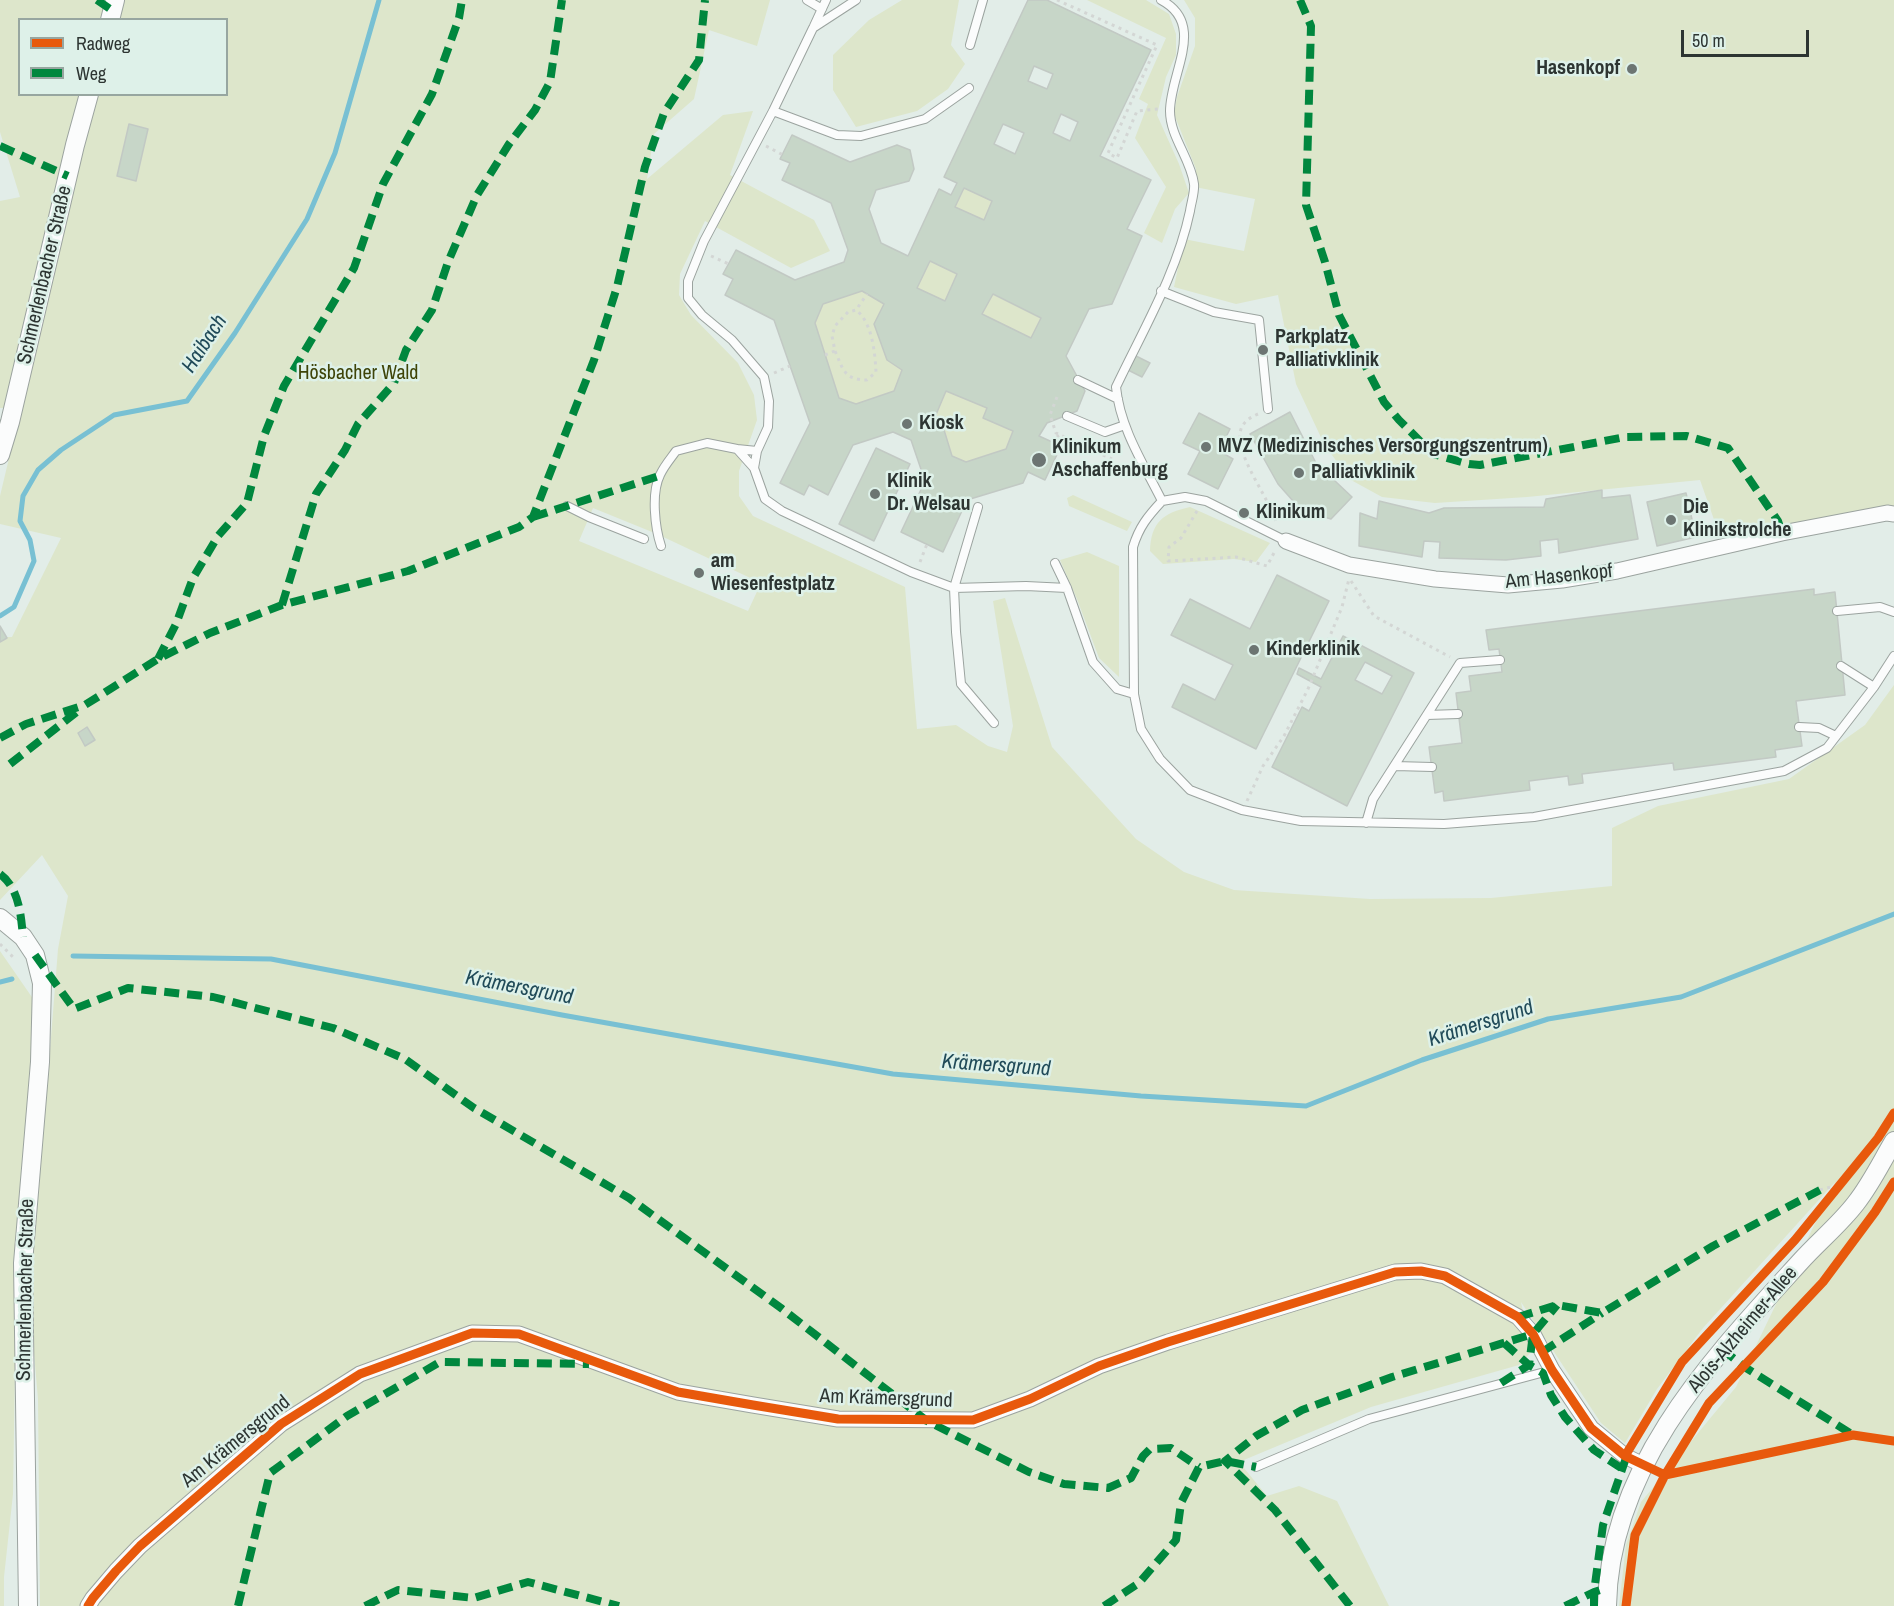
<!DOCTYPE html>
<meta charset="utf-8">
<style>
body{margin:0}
#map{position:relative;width:1894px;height:1606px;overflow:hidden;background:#e2ede8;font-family:"Archivo Narrow",sans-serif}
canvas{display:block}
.legend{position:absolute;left:18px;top:18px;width:210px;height:78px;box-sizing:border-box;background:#def1e9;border:2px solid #97a6a0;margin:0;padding:8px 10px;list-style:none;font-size:18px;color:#2d3532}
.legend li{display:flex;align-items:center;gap:12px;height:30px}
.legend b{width:30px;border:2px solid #97a6a0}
.scale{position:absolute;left:1681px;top:30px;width:128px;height:27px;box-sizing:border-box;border:3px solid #2d3532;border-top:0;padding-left:8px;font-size:18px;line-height:21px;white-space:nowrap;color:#2d3532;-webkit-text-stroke:4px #def1e9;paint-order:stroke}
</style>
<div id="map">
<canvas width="1894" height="1606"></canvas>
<ul class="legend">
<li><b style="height:8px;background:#e8590c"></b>Radweg</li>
<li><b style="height:8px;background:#00873e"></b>Weg</li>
</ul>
<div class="scale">50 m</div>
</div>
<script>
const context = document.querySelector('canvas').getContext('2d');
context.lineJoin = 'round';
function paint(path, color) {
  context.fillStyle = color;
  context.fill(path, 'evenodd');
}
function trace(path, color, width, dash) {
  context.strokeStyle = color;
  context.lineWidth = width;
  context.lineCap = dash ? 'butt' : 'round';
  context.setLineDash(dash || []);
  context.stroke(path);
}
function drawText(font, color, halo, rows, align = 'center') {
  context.font = font + ' "Archivo Narrow",sans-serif';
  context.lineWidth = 5;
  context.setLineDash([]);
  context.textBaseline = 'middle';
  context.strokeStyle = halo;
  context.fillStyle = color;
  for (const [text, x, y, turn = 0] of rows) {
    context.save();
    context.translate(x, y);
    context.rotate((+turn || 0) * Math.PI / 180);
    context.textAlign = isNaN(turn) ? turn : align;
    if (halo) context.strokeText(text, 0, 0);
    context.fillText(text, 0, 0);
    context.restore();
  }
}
paint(new Path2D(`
 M0 0H770L757 46 709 30 694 99 654 134 647 179 723 115 753 111 730 175 814 220 830 251 791 268 705 221 680 274 679 295 691 315 738 363 754 395 757 420 739 471V496L753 516 905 587 917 729 956 725 988 746 1007 752 1013 726 993 601 1005 598 1052 747 1136 839 1184 872 1234 890 1370 899 1491 898 1612 886V828L1658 806 1789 779 1865 725 1894 685V1606H1619L1626 1545 1641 1502 1736 1387 1835 1182 1703 1328 1657 1389 1625 1443 1601 1423 1521 1302 1531 1352 1519 1365 1371 1407 1239 1462 1267 1496 1299 1486 1337 1501 1389 1606H40L38 1399 30 1307 37 1194 47 1088 58 949 68 896 42 855 0 900V637H12L61 538 0 524V496L21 408H0V201L20 197 0 132ZM20 20H226V94H20ZM593 508 657 534 761 583 748 611 579 541ZM791 1405 843 1411 978 1417 977 1425 836 1424Z
 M902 0H959L951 45 965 64 948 89 917 111 856 127 833 90V55L869 20Z
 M1087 0H1146L1169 14 1176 34V55L1166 77 1157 115 1179 164 1189 193 1175 209 1162 243 1144 233 1166 187 1135 138 1148 104 1139 99 1166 38Z
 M1184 0H1894V519L1723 545 1700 480 1527 497 1435 503 1382 497 1351 480 1325 446 1296 384 1278 295 1236 304 1174 287 1184 239 1244 251 1255 199 1195 187 1196 169 1174 114 1177 97 1195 46V18Z
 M964 188 992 201 984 220 955 207Z
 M930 261 957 274 945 301 917 288Z
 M862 291 884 304 874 324 887 360 902 370 894 391 856 404 839 398 815 323 823 304Z
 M993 294 1041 318 1031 338 982 314Z
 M946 391 987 408 983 418 1013 431 1006 449 966 462 952 456 941 420 935 417Z
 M1073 495 1132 522 1127 531 1069 506 1067 498Z
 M1190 507 1270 543 1256 562 1234 559 1163 564 1150 551C1151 522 1163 513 1190 507Z
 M1087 552 1119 566V677L1099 658 1077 599 1060 560Z
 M0 951 36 1003 17 1239 13 1494 4 1577V1606H0Z`), '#dde6cb');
trace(new Path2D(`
 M0 616 14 607 34 561 30 540 20 521 23 496 38 470 61 450 114 415 187 401 235 333 307 219 335 153 379 0
 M73 956 271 959 562 1015 893 1074 1141 1096 1306 1106 1422 1060 1548 1019 1681 997 1894 914
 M0 982 12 979`), '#78c0d3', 5);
const building = new Path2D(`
 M1028 0H1047L1151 50 1100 156 1151 180 1127 229 1142 236 1112 304 1089 309 1066 356 1085 391 1077 411 1047 423 1039 436 1061 446 1045 480 1028 472 1023 483 967 500 943 552 901 532 925 481 911 440 893 432 853 445 828 495 809 485 804 495 780 483 810 423 774 320 725 295 733 279 723 274 736 250 795 280 844 262 848 250 831 203 782 180 790 163 780 159 792 135 850 162 897 145 910 150 914 169 909 181 876 190 869 209 881 243 908 256 939 189 951 195 957 183 944 177ZM1034 66 1053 74 1047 89 1028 81ZM1061 114 1078 122 1070 141 1053 133ZM1003 124 1024 133 1015 154 994 144ZM964 188 992 201 984 220 955 207ZM930 261 957 274 945 301 917 288ZM862 291 884 304 874 324 887 360 902 370 894 391 856 404 839 398 815 323 823 304ZM993 294 1041 318 1031 338 982 314ZM946 391 987 408 983 418 1013 431 1006 449 966 462 952 456 941 420 935 417Z
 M129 124 148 129 136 181 117 176Z
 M1136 356 1150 363 1142 377 1128 370Z
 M1290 412 1316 463 1352 497 1331 519 1301 510 1278 484 1250 434Z
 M1199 413 1230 429 1219 451 1233 459 1218 489 1188 474 1200 451 1183 443Z
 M876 448 910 464 874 541 839 524Z
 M1602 490V498L1630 495 1638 539 1559 553 1558 539 1540 541 1541 556 1506 560 1439 558 1440 542 1424 541 1422 557 1359 546 1360 513 1377 519 1379 501 1429 513 1444 508 1544 507 1546 499Z
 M1686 493 1696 537 1657 546 1647 502Z
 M1277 575 1329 601 1256 749 1172 707 1183 684 1215 700 1233 665 1171 635 1190 599 1250 629Z
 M1814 589V595L1835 592 1845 695 1796 701 1802 746 1775 750 1776 757 1674 770 1673 763 1582 774 1583 783 1569 785 1568 776 1529 781 1530 790 1444 801 1443 791 1435 793 1429 747 1462 743 1456 693 1471 691 1469 676 1502 672 1499 649 1489 650 1486 630Z
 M0 626 7 638 0 642Z
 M1343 636 1414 673 1347 806 1272 767 1302 707 1309 711 1321 687 1297 674 1299 668 1321 679ZM1365 662 1392 676 1382 694 1355 680Z
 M87 727 95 740 85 746 78 733Z`);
paint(building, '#c7d6c8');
trace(building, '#c2c9c4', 1.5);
const service = new Path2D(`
 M807 0 822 9
 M856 0 813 28 773 111 704 241 688 281V298L702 315 732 340 764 377 769 401 768 427 757 451 754 468 765 499 782 511 911 572 954 588 1026 586 1067 588
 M1161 0C1207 24 1170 73 1170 111 1170 137 1191 159 1194 184 1195 192 1191 203 1190 211 1177 273 1143 330 1116 387 1120 428 1144 465 1162 501
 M814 26 826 0
 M970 45 983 0
 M773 111 837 135 861 136 925 119 969 88
 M1161 291 1214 312 1259 320 1268 409
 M1078 380 1118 399
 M1067 416 1105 432 1125 425
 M754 468 737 449 757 451
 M1162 501C1148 516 1139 527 1133 547L1134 694 1141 729 1160 759 1190 790 1242 810 1301 821 1444 824 1534 817 1784 771 1827 748 1874 687 1894 656
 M1162 501 1185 497 1206 501 1286 541
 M567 506 589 517 644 539
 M978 507 954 588 956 632 961 684 994 723
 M661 546C655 528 651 493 660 475 664 466 671 458 676 451L707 443 737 449
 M1055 563 1067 588 1093 662 1117 689 1134 694
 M1837 611 1880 607 1894 612
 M1841 666 1874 687
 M1427 715 1458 714
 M1799 727 1819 728 1836 736
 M1395 766 1432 767
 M1366 823 1373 799 1460 663 1500 660
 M1256 1467 1369 1419 1552 1370`);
const minor = new Path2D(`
 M1286 541 1349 565 1435 579 1508 585 1562 580 1617 571 1782 533 1887 513 1894 514
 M88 1606 93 1598 116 1571 140 1546 281 1424 360 1374 472 1333 519 1334 678 1392 753 1405 838 1419 973 1420 1030 1399 1099 1366 1168 1342 1395 1272 1421 1271 1445 1276 1518 1317 1533 1334 1552 1370 1591 1428 1625 1456 1643 1465`);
const tertiary = new Path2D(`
 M110 20 115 0
 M0 455 10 422 75 145 89 94
 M0 918 23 937 35 955 42 983 40 1062 23 1263 28 1606
 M1607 1606C1609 1467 1712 1359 1800 1262 1818 1242 1840 1224 1856 1203 1871 1184 1882 1161 1894 1141`);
trace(service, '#9ba39f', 10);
trace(minor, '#9ba39f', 17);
trace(tertiary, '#9ba39f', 20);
trace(new Path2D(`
 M1057 0 1157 45 1108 153 1117 158 1137 111 1158 109
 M766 146 783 155
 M711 256 729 264
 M835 351C843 369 844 380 867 380L876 372C875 352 872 322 856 310
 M825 355 835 351 832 336 835 326 848 312 856 310 867 294
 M774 373 790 366
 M1057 397 1050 415 1056 433 1112 459
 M1258 414C1251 417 1244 421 1241 429 1233 453 1269 497 1276 522
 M1057 435 1064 446
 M1197 511 1181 538 1169 547 1168 561 1236 557 1267 566 1275 551
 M920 562 927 544
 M1351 581 1374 616 1450 657
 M1247 801 1263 766 1284 736 1308 689 1342 607 1349 579
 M0 944 15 959
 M1820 1190 1841 1184 1845 1189`), '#d3d6d4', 3, [3, 4.5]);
trace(service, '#fbfcfc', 8);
trace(minor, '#fbfcfc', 15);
trace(tertiary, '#fbfcfc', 18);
trace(new Path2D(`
 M97 0 113 11
 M1300 0 1311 26 1306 205 1325 262 1339 315 1384 402 1399 420 1433 454 1469 464 1480 465 1625 437 1687 436 1728 448 1778 521 1782 533
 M0 146 68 176
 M533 517 659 476
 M282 605 316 494 345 450 358 424 394 383 406 350 432 310 448 262 477 195 509 144 535 110 550 82 562 0
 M158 659 176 624 193 578 218 536 247 503 264 436 284 386 354 268 383 184 432 94 459 18 462 0
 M0 738 26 724 85 705 158 659 210 633 282 605 408 571 519 527 533 517 594 360 617 287 645 167 664 113 699 60 705 0
 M10 764 78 711
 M0 874C19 888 21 915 23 937
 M35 955 74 1009 128 988 213 997 333 1028 405 1059 474 1108 629 1198 781 1308 927 1421 1029 1472 1064 1484 1108 1488 1131 1478 1143 1456 1150 1449 1171 1448 1199 1467
 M1518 1317 1557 1305 1602 1313 1713 1246 1820 1190
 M1504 1343 1529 1365 1543 1373 1551 1395 1565 1417 1594 1450 1621 1468
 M1722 1349 1743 1366 1853 1435
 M1542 1352 1602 1313
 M1501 1383 1529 1365 1533 1334 1557 1305
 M238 1606 270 1473 347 1416 440 1362 589 1364
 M365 1606 398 1590 474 1598 528 1582 619 1606
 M1104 1606 1139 1583 1176 1540 1181 1503 1199 1467 1225 1461 1256 1467
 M1350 1606 1275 1510 1225 1461 1256 1436 1302 1410 1392 1377 1533 1334
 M1565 1606 1594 1592 1607 1588
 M1594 1606V1592L1603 1525 1628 1452`), '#00873e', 8, [15, 8]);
trace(new Path2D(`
 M1625 1456 1682 1362 1795 1240 1878 1138 1894 1113
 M88 1606 93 1598 116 1571 140 1546 281 1424 360 1374 472 1333 519 1334 678 1392 753 1405 838 1419 973 1420 1030 1399 1099 1366 1168 1342 1395 1272 1421 1271 1445 1276 1518 1317 1533 1334 1552 1370 1591 1428 1625 1456 1665 1475 1853 1435 1894 1441
 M1626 1606 1635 1535 1665 1475 1709 1403 1823 1282 1875 1212 1894 1182`), '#e8590c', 9);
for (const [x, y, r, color] of [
 [1632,69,6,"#6c7572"],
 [1263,350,6,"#6c7572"],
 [907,424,6,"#6c7572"],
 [1206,447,6,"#6c7572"],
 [1039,460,8,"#6c7572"],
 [1299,473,6,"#6c7572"],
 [875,494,6,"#6c7572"],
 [1244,513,6,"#6c7572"],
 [1671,520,6,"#6c7572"],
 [699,573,6,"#6c7572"],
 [1254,650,6,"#6c7572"]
]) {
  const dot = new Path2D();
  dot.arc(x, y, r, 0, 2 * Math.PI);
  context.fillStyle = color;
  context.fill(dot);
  trace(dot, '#def1e9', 2);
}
drawText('bold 20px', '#2d3532', '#def1e9', [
 ["Hasenkopf",1620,69,"right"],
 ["Parkplatz",1275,338],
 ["Palliativklinik",1275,361],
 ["Kiosk",919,424],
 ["MVZ (Medizinisches Versorgungszentrum)",1218,447],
 ["Klinikum",1052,448],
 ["Aschaffenburg",1052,471],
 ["Palliativklinik",1311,473],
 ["Klinik",887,482],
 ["Dr. Welsau",887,505],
 ["Die",1683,508],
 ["Klinikstrolche",1683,531],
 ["Klinikum",1256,513],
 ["am",711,562],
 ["Wiesenfestplatz",711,585],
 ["Kinderklinik",1266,650]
], 'left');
drawText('20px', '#2d3532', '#def1e9', [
 ["Schmerlenbacher Straße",45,275,-77],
 ["Am Hasenkopf",1559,577,-6],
 ["Schmerlenbacher Straße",26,1290,-89],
 ["Alois-Alzheimer-Allee",1743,1330,-50],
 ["Am Krämersgrund",886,1399,2],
 ["Am Krämersgrund",236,1442,-39]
]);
drawText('20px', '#3e4408', '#def1e9', [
 ["Hösbacher Wald",358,374]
]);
drawText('italic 21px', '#204a58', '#def1e9', [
 ["Haibach",205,344,-57],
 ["Krämersgrund",519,988,11],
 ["Krämersgrund",1481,1024,-18],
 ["Krämersgrund",996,1066,4]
]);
</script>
